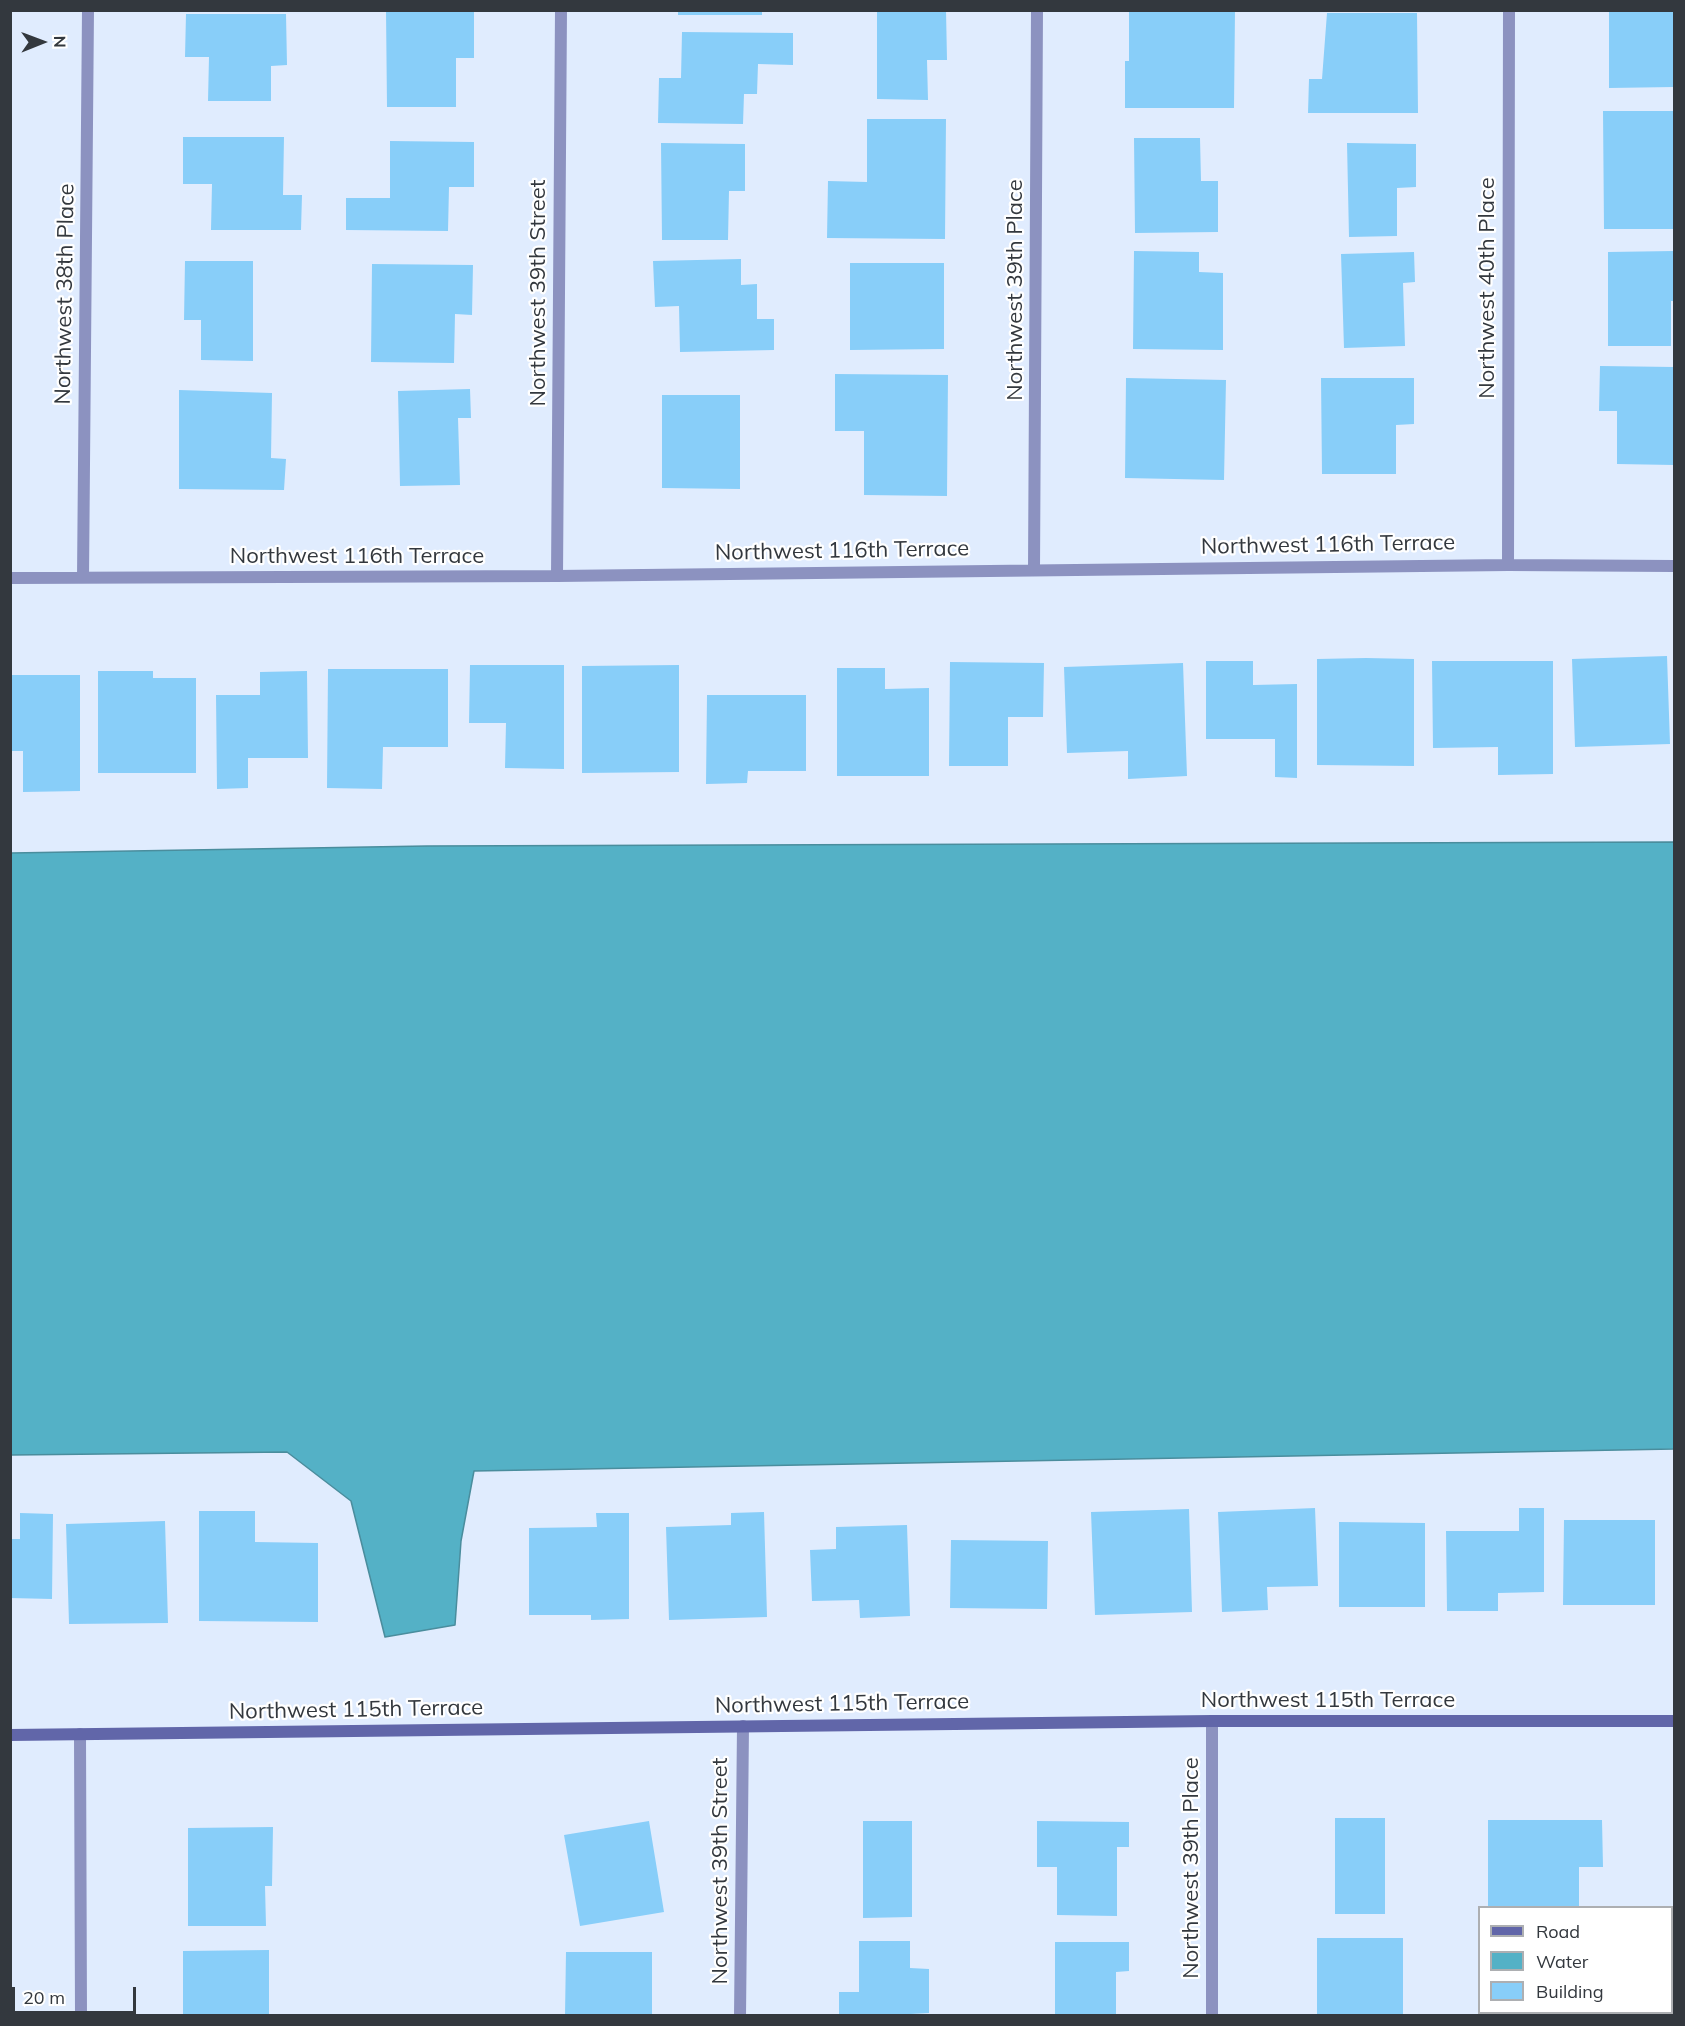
<!DOCTYPE html>
<style>
body{margin:0}
#map{position:relative;width:1685px;height:2026px;overflow:hidden;background:#e0ecfe;font-family:Mulish,sans-serif}
canvas{display:block}
.frame{position:absolute;inset:0;border:12px solid #33383e;pointer-events:none}
.legend{position:absolute;left:1478px;top:1906px;width:195px;height:108px;box-sizing:border-box;background:#fff;border:2px solid #adafb2;margin:0;padding:8px 10px;list-style:none;font-size:18px;color:#33383e}
.legend li{display:flex;align-items:center;gap:12px;height:30px}
.legend b{width:30px;border:2px solid #adafb2}
.north{position:absolute;left:12px;top:12px;width:60px;height:60px;-webkit-text-stroke:4px #fff;paint-order:stroke;rotate:89deg;font-size:16px;font-weight:700;line-height:24px;text-align:center;color:#33383e}
.north::after{content:'';display:block;margin:auto;width:21px;height:27px;background:#33383e;clip-path:polygon(50% 0,100% 100%,50% 72%,0 100%)}
.scale{position:absolute;left:12px;top:1987px;width:124px;height:27px;box-sizing:border-box;border:3px solid #33383e;border-top:0;padding-left:8px;font-size:18px;line-height:21px;white-space:nowrap;color:#33383e;-webkit-text-stroke:4px #fff;paint-order:stroke}
</style>
<div id="map">
<canvas width="1685" height="2026"></canvas>
<div class="frame"></div>
<ul class="legend">
<li><b style="height:8px;background:#6166a9"></b>Road</li>
<li><b style="height:16px;background:#54b1c6"></b>Water</li>
<li><b style="height:16px;background:#88cef9"></b>Building</li>
</ul>
<div class="north">N</div>
<div class="scale">20 m</div>
</div>
<script>
const context = document.querySelector('canvas').getContext('2d');
context.lineJoin = 'round';
function paint(path, color) {
  context.fillStyle = color;
  context.fill(path, 'evenodd');
}
function trace(path, color, width, dash) {
  context.strokeStyle = color;
  context.lineWidth = width;
  context.lineCap = dash ? 'butt' : 'round';
  context.setLineDash(dash || []);
  context.stroke(path);
}
function drawText(font, color, halo, rows, align = 'center') {
  context.font = font + ' Mulish,sans-serif';
  context.lineWidth = 4.5;
  context.setLineDash([]);
  context.textBaseline = 'middle';
  context.strokeStyle = halo;
  context.fillStyle = color;
  for (const [text, x, y, turn = 0] of rows) {
    context.save();
    context.translate(x, y);
    context.rotate((+turn || 0) * Math.PI / 180);
    context.textAlign = isNaN(turn) ? turn : align;
    if (halo) context.strokeText(text, 0, 0);
    context.fillText(text, 0, 0);
    context.restore();
  }
}
const water = new Path2D(`
 M1674 842V1449L474 1471 461 1541 455 1625 385 1637 351 1501 287 1452 11 1455V853L427 846Z`);
paint(water, '#54b1c6');
trace(water, '#4a8d9d', 1.5);
paint(new Path2D(`
 M386 10H474V58H456V107H387Z
 M678 10H762V15H678Z
 M877 10H946L947 60H927L928 100 877 99Z
 M1129 10H1235L1234 108H1125V61H1129Z
 M1609 10H1674V87L1609 88Z
 M1327 13H1417L1418 113H1308L1309 79H1322Z
 M186 14H286L287 65 271 66V101H208L209 57H185Z
 M682 32 793 33V65L758 64 757 94H744L743 124 658 123 659 78H681Z
 M1603 111H1674V229H1604Z
 M867 119H946L945 239 827 238 828 181 867 182Z
 M183 137H284L283 195H302L301 230H211L212 184H183Z
 M1134 138H1200L1201 181H1218V232L1135 233Z
 M390 141 474 142V187H449L448 231 346 230V198H390Z
 M661 143 745 144V191H729L728 240H662Z
 M1347 143 1416 144V187L1397 188V236L1349 237Z
 M1134 251 1199 252V272L1223 273V350L1133 349Z
 M1674 251V301H1671V346H1608V252Z
 M1414 252 1415 282 1403 283 1405 346 1344 348 1341 254Z
 M741 259V285L757 284V319H774V350L680 352 679 306 655 307 653 261Z
 M185 261H253V361L201 360V320H184Z
 M850 263H944V349L850 350Z
 M372 264 473 265 472 315 455 314 454 363 371 362Z
 M1600 366 1674 367V465L1617 464V411H1599Z
 M835 374 948 375 947 496 864 495V431H835Z
 M1126 378 1226 380 1224 480 1125 478Z
 M1321 378H1414V424L1396 425V474H1322Z
 M470 389 471 418H458L460 485 400 486 398 391Z
 M179 390 272 393 271 458 286 459 284 490 179 489Z
 M662 395H740V489L662 488Z
 M1667 656 1670 744 1575 747 1572 659Z
 M1366 658 1414 659V766L1317 765V659Z
 M1206 661H1253V685L1297 684V778L1275 777V739H1206Z
 M1432 661H1553V774L1498 775V747L1433 748Z
 M950 662 1044 663 1043 717H1008V766H949Z
 M1183 663 1187 776 1128 779V751L1067 753 1064 667Z
 M470 665H564V769L505 768 506 723H469Z
 M679 665V772L582 773V666Z
 M837 668H885V689L929 688V776H837Z
 M328 669H448V747H383L382 789 327 788Z
 M98 671H153V678H196V773H98Z
 M307 671 308 758H248V788L217 789 216 695H260V672Z
 M10 675H80V791L23 792V751H10Z
 M707 695H806V771H748L747 783 706 784Z
 M1315 1508 1318 1586 1267 1587 1268 1610 1222 1612 1218 1512Z
 M1519 1508H1544V1592L1498 1593V1611H1447L1446 1531H1519Z
 M1189 1509 1192 1612 1095 1615 1091 1512Z
 M199 1511H255V1542L318 1543V1622L199 1621Z
 M764 1512 767 1617 669 1620 666 1527 731 1525V1513Z
 M20 1513 53 1514 52 1599 10 1598V1539H20Z
 M596 1513H629V1619L591 1620V1615H529V1528L597 1527Z
 M1564 1520H1655V1605H1563Z
 M165 1521 168 1623 69 1624 66 1524Z
 M1339 1522 1425 1523V1607H1339Z
 M907 1525 910 1616 860 1618 859 1600 812 1601 810 1550 836 1549V1527Z
 M951 1540 1048 1541 1047 1609 950 1608Z
 M1335 1818H1385V1914H1335Z
 M1488 1820H1602L1603 1867H1579V1908H1488Z
 M649 1821 664 1912 580 1926 564 1835Z
 M863 1821H912V1917L863 1918Z
 M1037 1821 1129 1822V1847H1117V1916L1057 1915V1867H1037Z
 M273 1827 272 1886H265L266 1926H188V1828Z
 M1317 1938H1403V2016H1317Z
 M859 1941H910V1968L929 1969V2013L911 2014V2016H839V1992H859Z
 M1055 1942H1129V1971L1116 1972V2016H1055Z
 M269 1950V2016H183V1951Z
 M566 1952H652V2016H565Z
 M1482 2012H1578V2016H1482Z`), '#88cef9');
trace(new Path2D(`
 M1508 565 1509 10
 M1034 569 1037 10
 M557 576 561 10
 M83 577 88 10
 M10 578 557 576 1508 565 1674 566
 M1212 1721V2016
 M80 1734 81 2016
 M740 2016 743 1726`), '#8c92c0', 12);
trace(new Path2D(`
 M10 1735 1212 1721H1674`), '#6166a9', 12);
drawText('22px', '#33383e', '#fff', [
 ["Northwest 40th Place",1487,288,-90],
 ["Northwest 39th Place",1015,290,-90],
 ["Northwest 39th Street",538,293,-90],
 ["Northwest 38th Place",65,294,-89],
 ["Northwest 116th Terrace",1328,545,-1],
 ["Northwest 116th Terrace",842,551,-1],
 ["Northwest 116th Terrace",357,556],
 ["Northwest 115th Terrace",1328,1700],
 ["Northwest 115th Terrace",842,1704,-1],
 ["Northwest 115th Terrace",356,1710,-1],
 ["Northwest 39th Place",1191,1868,-90],
 ["Northwest 39th Street",720,1871,-90]
]);
</script>
